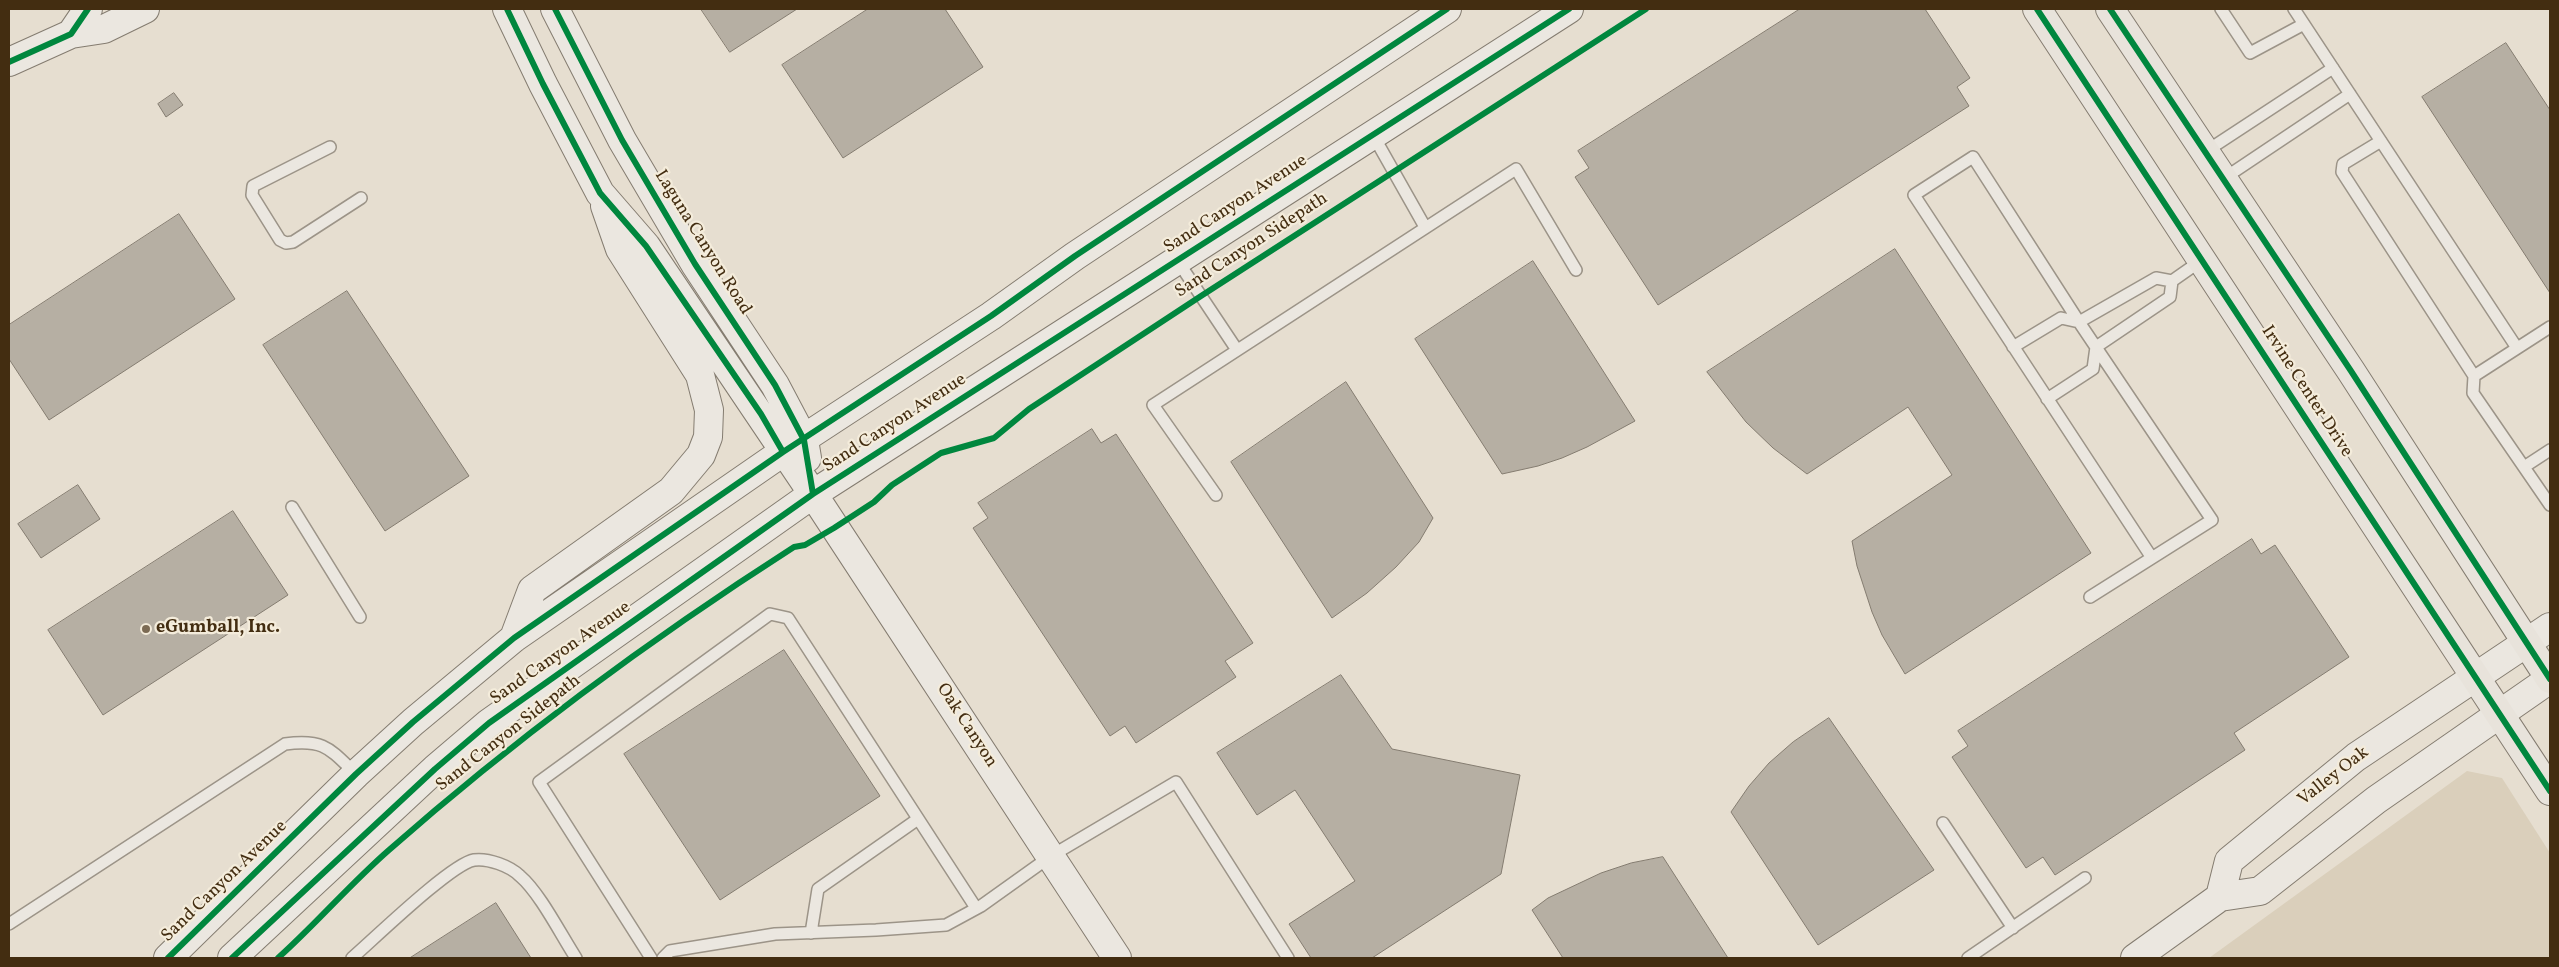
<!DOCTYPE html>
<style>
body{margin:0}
#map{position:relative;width:2559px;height:967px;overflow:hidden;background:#e6ded0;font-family:Vollkorn,serif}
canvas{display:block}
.frame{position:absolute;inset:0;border:10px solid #432d11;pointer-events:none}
</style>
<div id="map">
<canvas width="2559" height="967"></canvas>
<div class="frame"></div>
</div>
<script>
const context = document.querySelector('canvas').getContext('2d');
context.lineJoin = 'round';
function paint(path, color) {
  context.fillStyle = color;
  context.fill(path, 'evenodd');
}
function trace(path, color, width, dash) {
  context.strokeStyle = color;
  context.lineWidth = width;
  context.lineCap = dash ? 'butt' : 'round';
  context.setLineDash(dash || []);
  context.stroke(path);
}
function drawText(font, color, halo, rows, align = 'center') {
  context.font = font + ' Vollkorn,serif';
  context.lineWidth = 4.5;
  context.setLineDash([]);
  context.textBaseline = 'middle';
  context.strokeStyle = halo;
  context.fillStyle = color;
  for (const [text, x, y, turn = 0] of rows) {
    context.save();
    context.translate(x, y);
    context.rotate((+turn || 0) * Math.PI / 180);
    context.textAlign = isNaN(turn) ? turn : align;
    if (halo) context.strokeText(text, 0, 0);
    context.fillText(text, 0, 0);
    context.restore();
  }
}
paint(new Path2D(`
 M2467 771 2502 778 2550 853V958H2209Z`), '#dacfbb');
const building = new Path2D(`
 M701 9H797L730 52Z
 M868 9H945L983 67 843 158 782 65Z
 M1800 9H1925L1970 78 1957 87 1969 106 1658 305 1575 177 1589 168 1578 151Z
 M2506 43 2550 110V293L2422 97Z
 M174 93 183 105 166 117 158 104Z
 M179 214 235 299 49 420 9 359V325Z
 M1895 249 2091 553 1905 674 1882 635 1872 612 1857 566 1852 541 1952 475 1908 407 1807 474 1773 448 1746 422 1707 372Z
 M1533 261 1635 421 1587 447 1562 458 1538 466 1502 474 1415 339Z
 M347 291 469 476 385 531 263 345Z
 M1346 382 1433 518 1419 542 1396 567 1367 593 1332 618 1231 462Z
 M1092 429 1101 443 1116 434 1253 643 1225 661 1236 677 1136 743 1125 726 1110 736 973 528 988 518 978 503Z
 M78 485 100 519 41 558 18 524Z
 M233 511 288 595 103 715 48 630Z
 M2252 539 2261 554 2275 545 2349 657 2234 733 2245 750 2055 875 2043 857 2026 868 1952 757 1968 746 1958 731Z
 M784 650 880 796 720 900 624 754Z
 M1341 675 1392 749 1520 775 1501 874 1372 958H1311L1289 924 1355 881 1295 790 1257 815 1217 753Z
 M1829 718 1934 870 1818 945 1731 812 1749 786 1769 763 1793 742Z
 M1663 857 1728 958H1563L1532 910 1548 898 1601 873 1631 863Z
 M496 903 531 958H410Z`);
paint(building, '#b6afa3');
trace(building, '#847c70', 1);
const lane = new Path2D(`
 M2221 9 2250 53 2304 24
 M2294 9 2517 348
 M1373 135 1425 227
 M2381 141 2343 164 2342 172 2474 376
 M330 147 253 186 252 195 280 240 286 243 293 242 361 198
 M2205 152 2333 68
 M2223 179 2350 94
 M1177 260 1237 350
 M2550 327 2474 376 2473 393 2550 505
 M2013 347 2061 318 2079 322 2156 278 2172 281 2202 260
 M2047 399 2093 369 2096 347 2170 297 2172 281
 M2524 467 2550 450
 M1216 495 1153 405 1516 169 1576 270
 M292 507 360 617
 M2090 597 2212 520 2079 322 1973 157 1914 195 2152 558
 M1943 823 2013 928
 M9 924 285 744C324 739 329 748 356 774
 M811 933 818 889 918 819
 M352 958C374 939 451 864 474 860 488 858 510 866 520 876 540 893 561 935 576 958
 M651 958 539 782 770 614 788 618 976 908
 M663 958 670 951 775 934 876 930 946 925 981 906 1051 856 1176 782 1288 958
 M1968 958 2085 878`);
const secondary = new Path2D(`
 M507 9 543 84 600 193 646 246 813 494 1117 958
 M555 9 622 140 695 264 775 385 804 440 807 458
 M71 34 88 9
 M9 62 71 34 104 29 145 9
 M514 638 532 590 671 491 701 455 708 437 709 410 700 375 620 249 605 206
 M2220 897 2229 861 2356 757 2550 627
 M168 958 356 774 413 722 514 638 783 452 991 316 1075 256 1447 9
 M232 958 435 769 489 723 813 494 1569 9
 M2135 958 2220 897 2260 891 2376 800 2550 679`);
const primary = new Path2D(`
 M2037 9 2550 791
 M2110 9 2351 371 2550 679`);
trace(lane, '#9c9488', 14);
trace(secondary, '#847c70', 30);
trace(primary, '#847c70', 30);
trace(lane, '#ebe7e0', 11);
trace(secondary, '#ebe7e0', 28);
trace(primary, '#e8e3db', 28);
trace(new Path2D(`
 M507 9 543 84 600 193 646 246 761 414 783 452
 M555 9 622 140 695 264 775 385 804 440 813 494
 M2037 9 2550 791
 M2110 9 2351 371 2550 679
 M9 62 71 34 88 9
 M168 958 356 774 413 722 514 638 783 452 991 316 1075 256 1447 9
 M232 958 435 769 489 723 813 494 1569 9
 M278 958C316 924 350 884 389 850 515 739 652 638 794 547L805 545 834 528 874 502 892 485 941 453 994 438 1029 409 1201 296 1646 9`), '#00873e', 6);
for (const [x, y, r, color] of [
 [146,629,5,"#7c6b54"]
]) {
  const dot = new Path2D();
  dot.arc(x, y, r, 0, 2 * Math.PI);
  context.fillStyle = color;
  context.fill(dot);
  trace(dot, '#f4ecdb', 2);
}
drawText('18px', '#432d11', '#f4ecdb', [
 ["Sand Canyon Avenue",1236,205,-33],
 ["Laguna Canyon Road",702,243,58],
 ["Sand Canyon Sidepath",1252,246,-33],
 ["Irvine Center Drive",2306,392,57],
 ["Sand Canyon Avenue",895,424,-33],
 ["Sand Canyon Avenue",561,654,-35],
 ["Oak Canyon",966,726,57],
 ["Sand Canyon Sidepath",509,734,-38],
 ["Valley Oak",2334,777,-38],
 ["Sand Canyon Avenue",225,882,-44]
]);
drawText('bold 18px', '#432d11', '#f4ecdb', [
 ["eGumball, Inc.",156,629]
], 'left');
</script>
